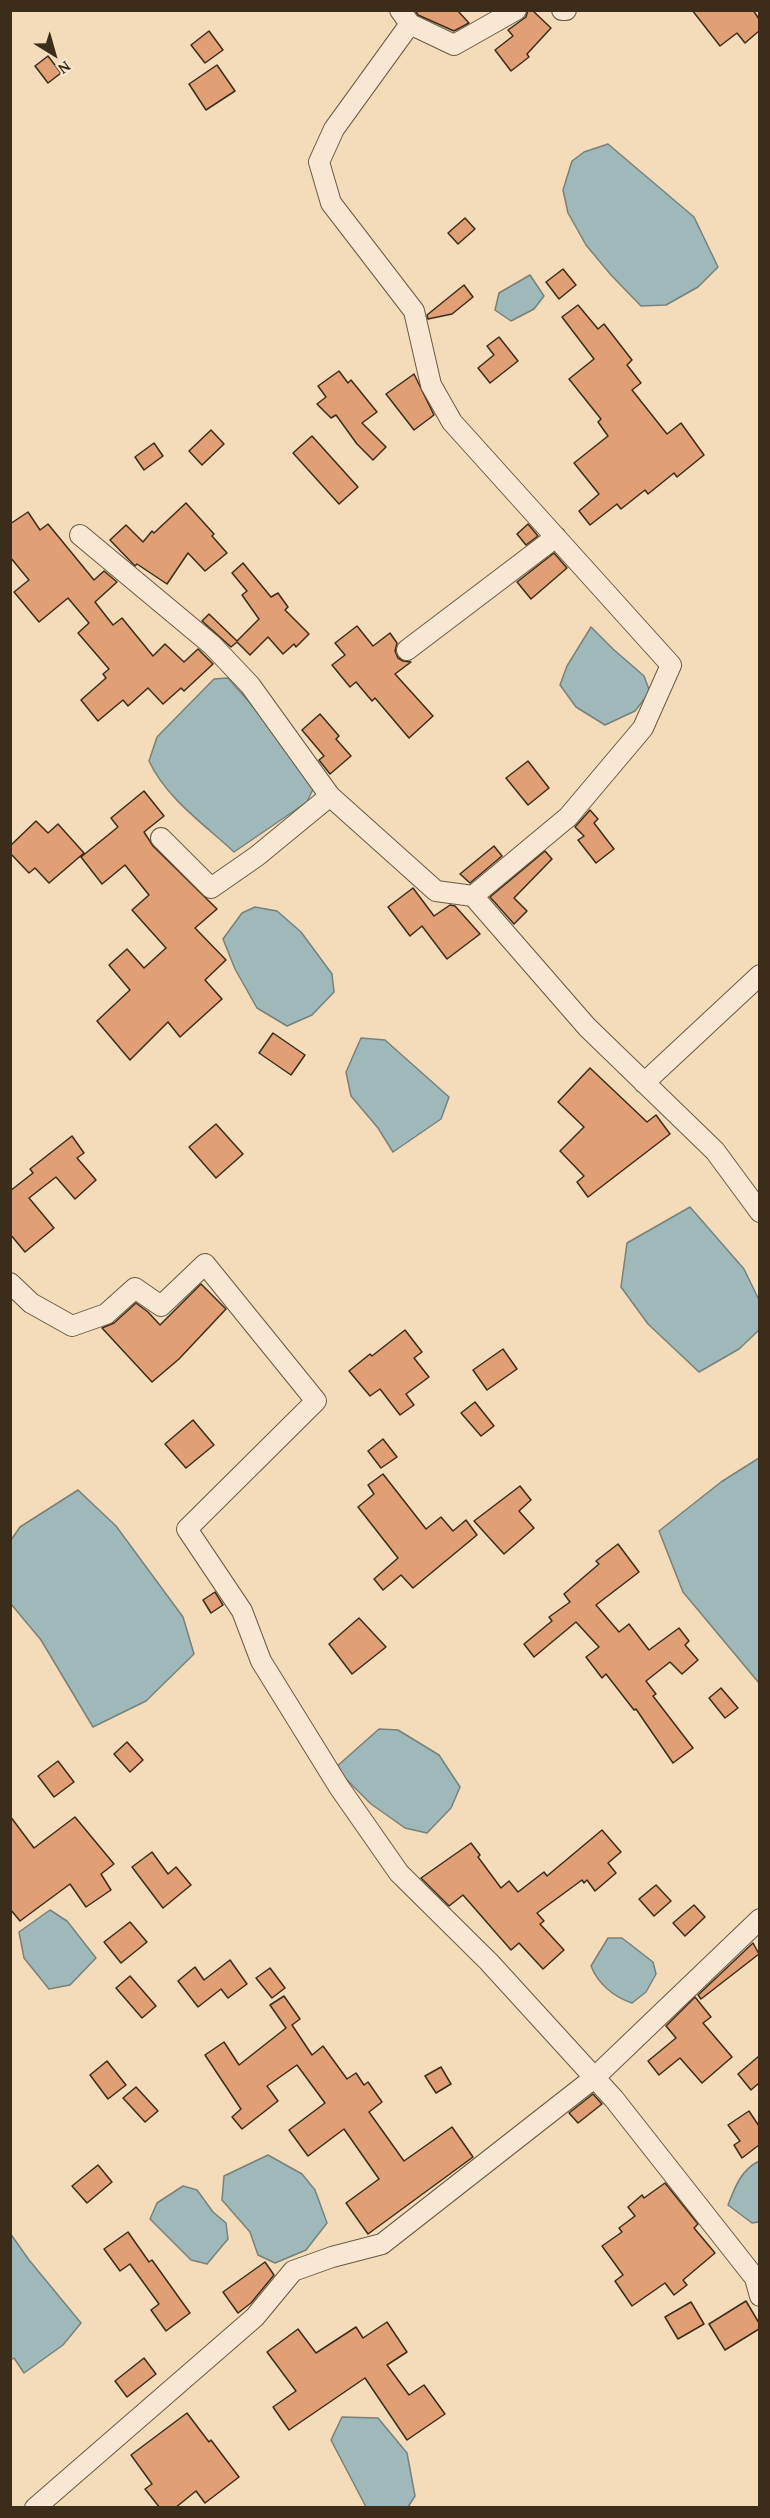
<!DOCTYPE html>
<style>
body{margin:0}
#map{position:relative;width:770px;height:2518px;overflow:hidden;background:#f4dcbb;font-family:"Gentium Book Plus",serif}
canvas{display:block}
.frame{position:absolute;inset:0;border:12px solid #3c2d1b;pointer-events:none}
.north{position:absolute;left:24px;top:24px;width:60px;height:60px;-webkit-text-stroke:4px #f8e8d3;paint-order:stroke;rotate:143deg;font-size:16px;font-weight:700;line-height:24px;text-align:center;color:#3c2d1b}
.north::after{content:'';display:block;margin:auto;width:21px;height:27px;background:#3c2d1b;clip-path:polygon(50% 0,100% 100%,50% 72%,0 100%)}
</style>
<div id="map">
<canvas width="770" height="2518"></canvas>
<div class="frame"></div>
<div class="north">N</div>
</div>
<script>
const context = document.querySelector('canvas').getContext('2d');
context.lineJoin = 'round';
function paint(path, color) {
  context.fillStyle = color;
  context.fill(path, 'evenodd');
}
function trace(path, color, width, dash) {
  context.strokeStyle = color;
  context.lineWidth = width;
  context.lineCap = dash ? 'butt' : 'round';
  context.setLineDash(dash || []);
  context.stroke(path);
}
const water = new Path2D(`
 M608 144 694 217 718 267 698 287 666 305 641 306 611 275 586 245 568 213 563 190 572 161 584 152Z
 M530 275 544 296 534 309 511 321 495 310 499 293Z
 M591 627 613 649 644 676 650 692 635 711 605 725 576 707 560 685 567 666Z
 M228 678 308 769 314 787 307 802 234 852C205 825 166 798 149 761L157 737 214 679Z
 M255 907 277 911 301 932 332 974 334 992 312 1015 287 1026 257 1008 235 969 223 939 242 913Z
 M361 1038 385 1040 449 1097 441 1119 393 1152 378 1128 351 1096 346 1072Z
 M690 1207 744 1269 759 1300V1330L739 1349 699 1372 648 1324 621 1287 627 1243Z
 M759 1458V1683L683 1592 659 1531 721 1482Z
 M78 1490 116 1526 183 1617 194 1654 146 1701 93 1727 41 1640 11 1604V1540L20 1527Z
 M379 1729 398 1730 439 1755 460 1787 451 1808 427 1833 405 1828 371 1804 335 1768Z
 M50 1910 67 1921 96 1958 70 1985 49 1989 24 1958 19 1932Z
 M608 1938H622L653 1962 656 1974 646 1992 632 2003C614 1997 598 1984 591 1966Z
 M268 2155 302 2174 315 2190 327 2223 306 2250 275 2263 258 2255 250 2232 222 2200 224 2176Z
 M759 2161V2222L752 2223 728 2205C735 2187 741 2170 759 2161Z
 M183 2186 197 2190 213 2212 226 2223 228 2239 207 2264 191 2260 150 2219 157 2203Z
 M10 2233 29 2260 81 2323 63 2345 24 2373 14 2358 11 2360Z
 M342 2417 378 2418 407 2453 415 2496 408 2507H366L331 2440Z`);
paint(water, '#9fb9ba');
trace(water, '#77817a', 1.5);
const building = new Path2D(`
 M415 10H457L469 23 454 31 418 15Z
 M528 10H532L551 28 527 54 529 57 511 71 495 50 513 36 508 30 526 17Z
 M692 10H753L759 19V31L745 43 737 33 720 46Z
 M209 31 223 50 205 63 191 45Z
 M48 56 61 73 48 83 35 66Z
 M217 65 235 91 206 110 189 84Z
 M465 218 475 229 458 244 448 233Z
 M563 269 576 285 559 299 546 282Z
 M464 285 473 297 452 314 428 319 427 315Z
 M578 305 598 329 604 324 632 360 627 365 641 383 632 390 667 434 681 423 704 455 677 477 674 473 648 494 645 490 621 509 617 504 590 525 579 511 599 494 574 463 608 436 598 422 601 419 569 379 594 359 562 317Z
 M499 337 518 361 490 383 478 368 494 355 487 346Z
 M339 371 348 383 351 380 377 412 362 423 386 447 373 460 357 444 336 415 331 418 317 404 326 397 318 386Z
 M414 374 434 415 414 430 386 394Z
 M211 430 224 444 202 465 189 451Z
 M312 436 358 487 339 504 293 453Z
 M154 443 163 456 144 470 135 457Z
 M186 503 214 534 212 536 227 553 205 571 188 553 167 584 137 564 135 566 110 540 126 525 143 542 152 531 154 533Z
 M28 512 40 530 48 524 94 580 104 571 117 582 95 602 113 625 122 618 153 656 165 644 184 662 198 649 213 664 184 691 181 688 163 704 148 688 128 706 123 700 98 721 81 700 106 678 103 674 109 669 78 633 89 623 68 598 39 622 14 592 29 580 10 557V524Z
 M528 524 538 536 526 545 517 534Z
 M554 553 567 568 531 599 517 582Z
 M243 563 271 597 278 593 288 607 285 610 309 634 296 647 294 644 283 654 268 637 250 655 237 642 231 647 202 621 209 614 237 641 259 619 242 595 247 591 232 573Z
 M357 626 373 646 390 633 397 643 395 651 398 658 403 661 411 662 395 674 433 716 409 738 375 698 372 701 356 682 350 687 332 665 345 655 335 643Z
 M320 714 339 736 336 739 351 756 330 774 319 760 324 756 302 730Z
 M528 761 549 788 528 805 506 778Z
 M144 791 164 816 144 832 153 846 217 909 195 928 226 960 205 980 222 999 180 1037 168 1022 130 1060 97 1021 130 990 109 965 127 949 144 968 166 948 132 910 149 895 125 865 102 884 81 857 118 827 111 818Z
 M590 810 598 819 594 823 614 849 596 863 578 840 584 836 575 827Z
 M36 821 48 833 58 824 84 853 49 883 35 868 29 873 10 853V846Z
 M494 846 502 856 470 883 460 874Z
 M545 851 552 859 514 898 527 911 514 924 490 897Z
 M413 888 434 916 450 905 455 906 480 934 447 959 422 926 410 936 388 907Z
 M273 1033 305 1055 291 1075 259 1053Z
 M590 1068 647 1122 656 1115 670 1134 588 1197 577 1182 584 1176 560 1151 584 1127 558 1102Z
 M216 1124 243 1154 216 1178 189 1147Z
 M72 1136 84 1153 77 1158 96 1180 75 1199 56 1177 29 1198 54 1228 25 1252 10 1234V1191L33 1173 30 1169Z
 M201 1284 226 1309 179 1359 152 1382 102 1328 114 1323 136 1303 148 1312 160 1325Z
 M405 1330 422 1352 414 1358 429 1377 406 1394 414 1405 400 1415 380 1389 370 1396 349 1371 370 1354 372 1356Z
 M503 1349 517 1369 487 1390 473 1370Z
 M475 1402 494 1426 481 1436 461 1413Z
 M193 1420 214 1445 186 1468 165 1444Z
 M383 1439 397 1457 381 1468 368 1451Z
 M383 1474 426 1529 441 1517 453 1531 466 1520 477 1535 413 1588 401 1575 383 1590 374 1579 398 1558 358 1507 374 1494 368 1485Z
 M520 1486 531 1500 519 1511 534 1528 504 1554 474 1521Z
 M618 1544 639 1572 596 1605 619 1632 629 1624 649 1650 679 1628 689 1641 685 1645 698 1660 682 1674 670 1662 646 1681 656 1694 653 1696 693 1748 673 1763 636 1709 634 1710 606 1674 602 1678 586 1657 599 1647 576 1622 534 1657 524 1644 552 1621 549 1617 570 1602 564 1594 599 1564 596 1561Z
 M215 1592 223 1605 211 1613 203 1600Z
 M359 1618 386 1647 352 1674 329 1644Z
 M721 1688 738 1708 725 1718 709 1698Z
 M127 1742 143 1760 130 1772 114 1754Z
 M58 1761 74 1782 54 1797 38 1776Z
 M10 1816 34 1848 75 1817 114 1864 101 1874 111 1890 86 1907 70 1884 20 1921 10 1909Z
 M602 1830 621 1852 608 1863 616 1873 595 1891 587 1880 584 1883 582 1880 537 1913 544 1921 540 1924 564 1950 543 1969 519 1943 511 1950 463 1895 449 1906 421 1878 471 1843 480 1855 478 1857 501 1888 509 1881 518 1892 544 1872 547 1876Z
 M152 1852 168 1874 176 1867 191 1885 163 1908 132 1867Z
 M656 1885 671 1901 654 1916 639 1899Z
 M694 1905 705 1917 685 1936 673 1923Z
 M130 1922 147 1942 121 1963 104 1942Z
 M753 1943 759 1954 701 1999 698 1995Z
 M230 1960 247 1984 228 1998 221 1989 198 2007 178 1981 195 1967 204 1980Z
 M270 1968 285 1988 272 1998 256 1978Z
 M130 1976 156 2006 142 2018 116 1988Z
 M284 1996 300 2019 292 2025 312 2055 323 2046 347 2079 356 2073 364 2085 368 2082 382 2102 369 2112 404 2161 452 2127 473 2157 368 2234 346 2203 379 2179 344 2129 308 2156 289 2130 325 2103 297 2065 267 2086 278 2101 242 2129 232 2117 241 2109 205 2055 224 2042 239 2065 286 2028 270 2005Z
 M695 1997 711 2017 703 2023 732 2057 702 2083 680 2058 659 2075 648 2061 676 2038 666 2026Z
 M759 2056V2083L751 2090 738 2074Z
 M107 2061 126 2085 108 2099 90 2075Z
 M441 2067 451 2084 436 2093 425 2076Z
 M136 2087 158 2111 145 2122 123 2098Z
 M593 2094 602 2104 578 2123 569 2113Z
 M749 2111 759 2126V2145L742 2158 734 2145 740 2141 728 2125Z
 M98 2165 112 2182 87 2203 72 2186Z
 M665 2183 698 2224 694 2228 715 2253 683 2280 687 2285 674 2295 665 2283 632 2306 615 2281 623 2275 602 2246 622 2232 619 2228 635 2216 628 2207 642 2195 644 2198Z
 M128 2232 149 2262 152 2260 190 2313 166 2331 151 2310 159 2304 130 2264 120 2271 104 2249Z
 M265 2262 274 2275 251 2303 238 2313 223 2292Z
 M746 2301 759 2323V2329L725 2350 709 2324Z
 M691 2302 704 2324 678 2339 665 2317Z
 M387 2322 407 2352 387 2365 409 2395 424 2385 445 2414 407 2440 365 2378 289 2430 273 2407 296 2391 267 2352 298 2329 316 2353 356 2327 363 2338Z
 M144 2358 156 2374 127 2397 115 2381Z
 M187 2413 209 2442 211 2440 239 2477 205 2503 196 2491 175 2508H160L145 2489 152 2484 131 2455Z`);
paint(building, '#e09f74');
trace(building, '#3c2d1b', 1.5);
const street = new Path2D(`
 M400 10 410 24 454 45 516 10
 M562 10H566
 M410 24 334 129 319 162 331 203 414 311 431 385 452 422 671 665 643 728 568 817 473 896 587 1027 715 1151 760 1212
 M80 535 212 645 250 685 330 796
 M407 650 556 537
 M161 838 211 888 257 856 330 796 436 891 473 896
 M644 1083 760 975
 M10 1283 31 1303 72 1326 106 1314 135 1288 161 1306 205 1264 316 1401 187 1529 242 1611 261 1661 339 1787 399 1873 489 1962 614 2099 755 2278 760 2296
 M35 2508 255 2317 293 2271 332 2257 382 2244 594 2078 760 1919`);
trace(street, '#6a5943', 22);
trace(street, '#f8e8d3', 20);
</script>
